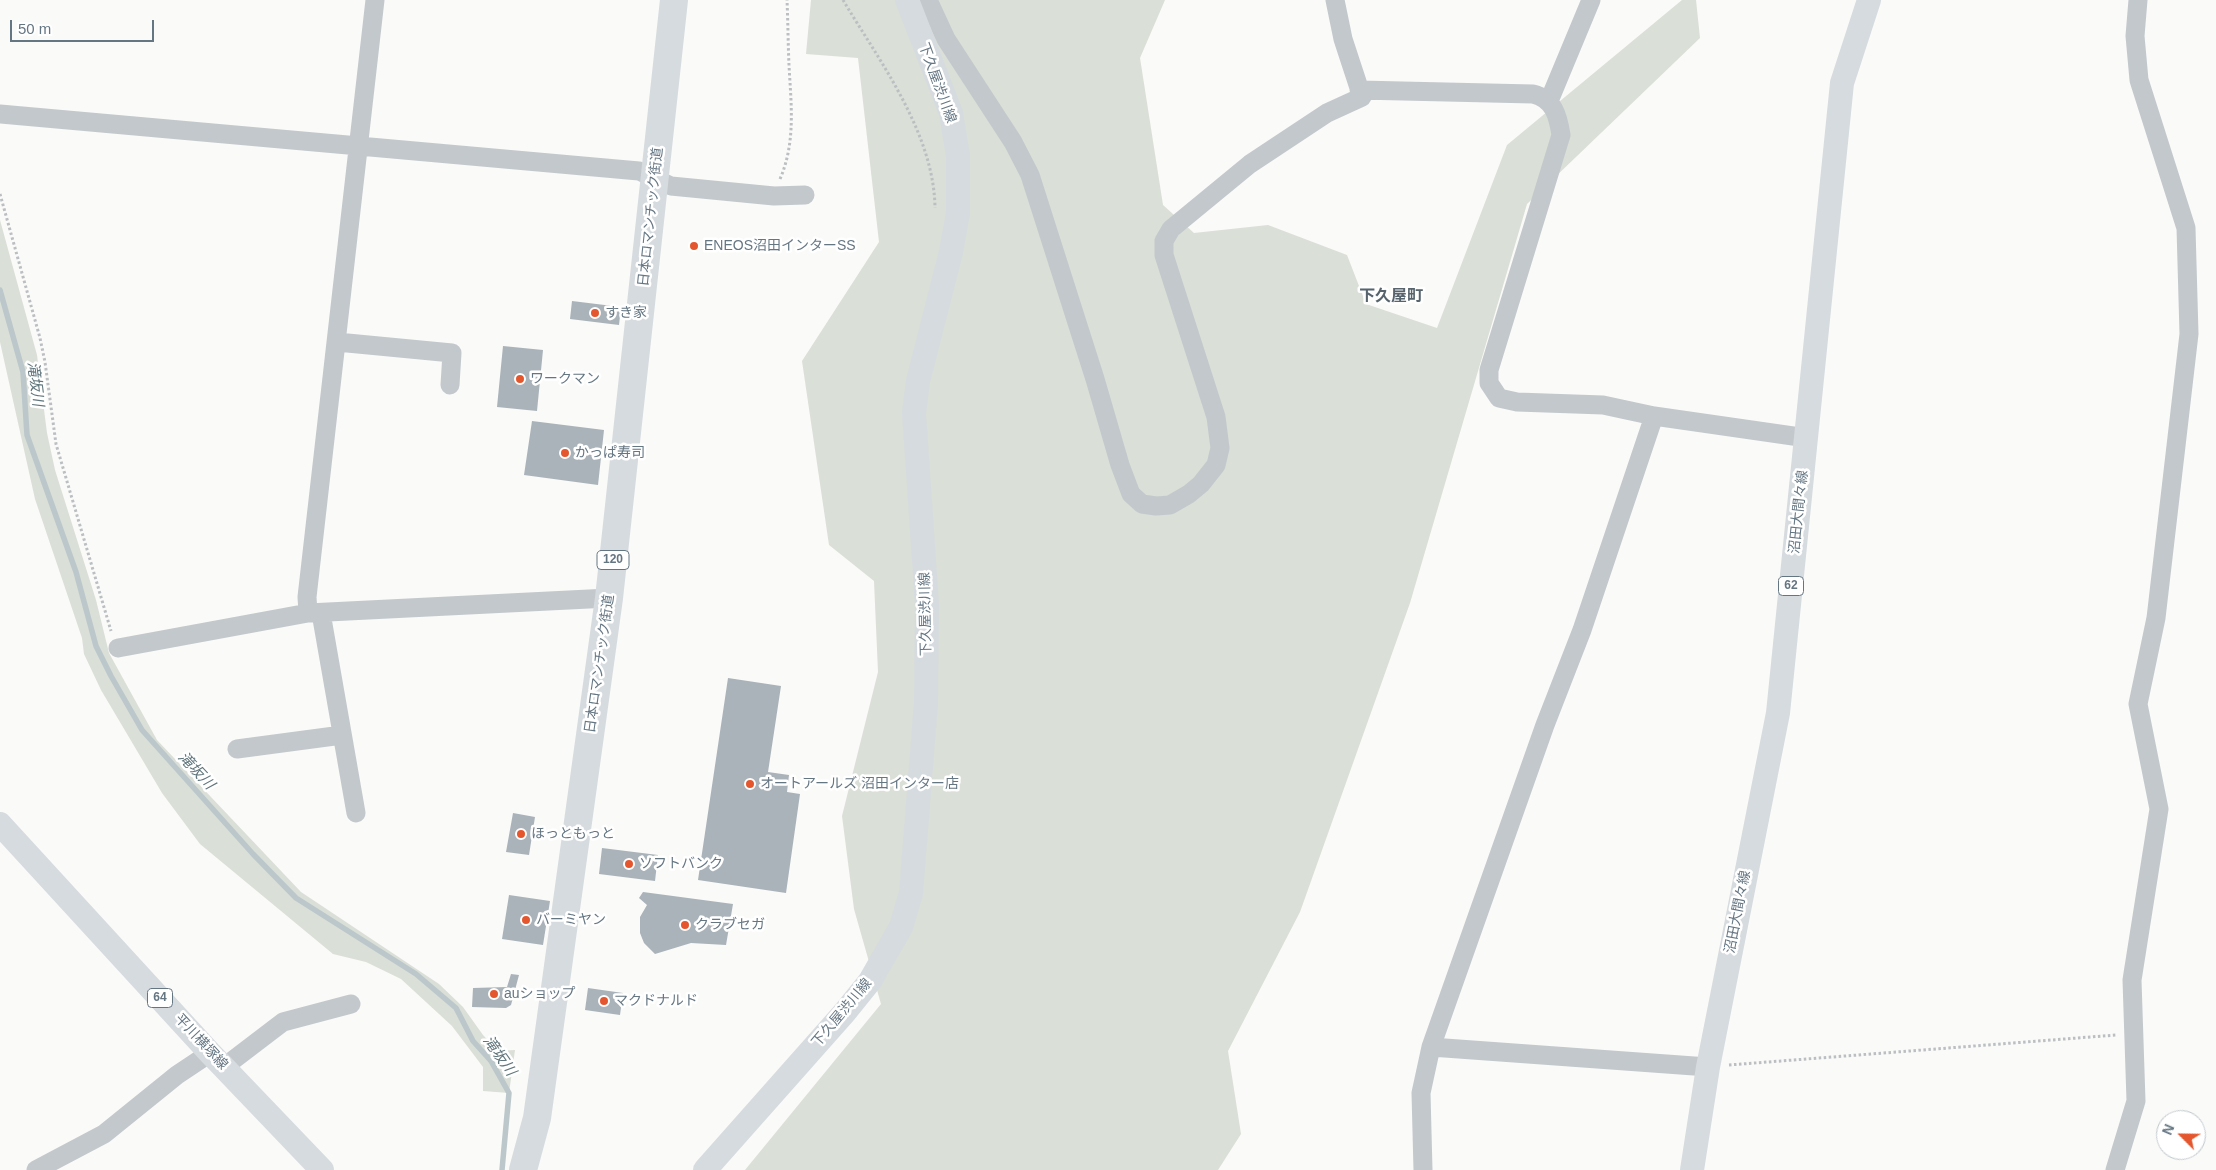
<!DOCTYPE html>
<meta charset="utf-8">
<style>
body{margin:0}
#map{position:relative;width:2216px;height:1170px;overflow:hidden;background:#fafaf8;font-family:Arial,sans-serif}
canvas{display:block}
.north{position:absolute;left:2156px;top:1110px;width:50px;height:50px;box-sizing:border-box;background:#fff;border:1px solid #c1c8cd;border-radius:50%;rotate:293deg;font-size:14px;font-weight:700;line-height:20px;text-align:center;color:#657683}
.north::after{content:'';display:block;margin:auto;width:18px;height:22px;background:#e4572e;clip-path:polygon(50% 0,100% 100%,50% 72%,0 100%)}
.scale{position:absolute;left:10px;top:20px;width:144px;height:22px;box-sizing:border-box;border:2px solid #657683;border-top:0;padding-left:6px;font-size:15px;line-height:18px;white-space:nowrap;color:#657683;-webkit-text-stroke:4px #fff;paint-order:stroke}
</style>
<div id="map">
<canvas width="2216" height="1170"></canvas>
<div class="north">N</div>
<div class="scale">50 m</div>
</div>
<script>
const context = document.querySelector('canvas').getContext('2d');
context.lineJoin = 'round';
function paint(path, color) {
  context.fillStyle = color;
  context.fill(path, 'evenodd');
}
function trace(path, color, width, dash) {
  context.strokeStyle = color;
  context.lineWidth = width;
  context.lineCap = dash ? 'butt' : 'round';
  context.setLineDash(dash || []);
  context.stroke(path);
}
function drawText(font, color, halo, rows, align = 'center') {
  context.font = font + ' Arial,"Noto Sans JP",sans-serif';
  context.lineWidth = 5;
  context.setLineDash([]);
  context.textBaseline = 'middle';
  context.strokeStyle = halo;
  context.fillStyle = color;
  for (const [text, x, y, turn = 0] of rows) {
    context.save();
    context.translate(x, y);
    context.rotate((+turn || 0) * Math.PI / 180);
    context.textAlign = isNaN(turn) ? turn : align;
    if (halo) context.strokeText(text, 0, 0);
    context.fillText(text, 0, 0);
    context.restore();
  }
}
paint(new Path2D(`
 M811 0H1165L1140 58 1163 205 1194 233 1268 225 1347 255 1366 304 1437 328 1507 145 1682 0H1696L1700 38 1527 204 1410 603 1300 912 1228 1051 1241 1134 1218 1170H745L881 1004 854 909 842 816 878 672 874 581 829 545 802 361 879 242 858 58 806 54Z
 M0 220 37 355 47 433 55 470 96 600 109 653 157 740 301 892 439 984 463 1007 483 1035 498 1051 515 1050 509 1093 483 1091V1067L452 1026 401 979 366 962 333 954 200 844 162 793 101 690 84 654 82 638 35 499 0 342Z`), '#dadfd7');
trace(new Path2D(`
 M0 290 23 372 27 435 76 572 96 646 111 676 142 730 253 854 296 898 416 974 456 1008 473 1041 491 1061 509 1093 502 1170`), '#bbc7cb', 5.5);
paint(new Path2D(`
 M572 301 621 307 619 325 570 319Z
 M503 346 543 350 537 411 497 407Z
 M532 421 604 430 598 485 524 475Z
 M728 678 781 686 768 772 789 775 787 792 800 794 786 893 698 880Z
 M513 813 535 817 529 855 506 852Z
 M602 848 658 855 655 881 599 874Z
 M643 892 733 904 726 945 691 943 655 954 644 943 640 933V917L647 905 639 898Z
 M509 895 550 901 543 945 502 939Z
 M511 974 519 975 511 1005 506 1008 472 1007 473 988 507 987Z
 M588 988 623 993 620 1015 585 1010Z`), '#aab3b9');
trace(new Path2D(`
 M843 0C880 62 934 133 935 208
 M780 179C796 142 791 104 789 65 788 44 788 22 787 0
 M0 194 40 338 45 362 56 444 111 631
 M1729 1065 2116 1035`), '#bbbfc2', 3, [2.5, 2.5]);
trace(new Path2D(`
 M928 0 946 39 1013 142 1030 175 1095 379 1120 465 1131 494 1142 504 1156 506 1170 505 1189 494 1201 484 1216 465 1220 448 1216 417 1164 255V241L1171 229 1250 164 1327 113 1362 97 1343 39 1335 0
 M1359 90 1533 94C1554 99 1558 116 1561 135L1489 370V383L1499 398 1517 402 1603 405 1654 416 1807 438
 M1549 101 1591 0
 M0 114 639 171 671 186 774 196 805 195
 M337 342 452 353 450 385
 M308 613 307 597 375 0
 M321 613 356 813
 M118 648 308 613 609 598
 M237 749 342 735
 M1431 1047 1708 1067
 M224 1067 283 1022 351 1004
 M36 1170 104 1134 177 1075 210 1053
 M1423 1170 1421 1093 1431 1047 1545 725 1582 630 1654 416
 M2115 1170 2136 1101 2132 980 2159 809 2138 704 2156 618 2189 334 2186 228 2139 80 2135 36 2138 0`), '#c3c8cc', 19);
trace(new Path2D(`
 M0 824 210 1053 322 1170
 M705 1170 845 1012 870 981 901 927 911 893 926 702 927 605 914 413 918 381 951 252 958 213V156L951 113 907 0
 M1692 1170 1708 1067 1778 713 1842 83 1869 0`), '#d6dbdf', 24);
trace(new Path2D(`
 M523 1170 537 1118 609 598 674 0`), '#d6dbdf', 28);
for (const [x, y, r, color] of [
 [694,246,5,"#e4572e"],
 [595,313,5,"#e4572e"],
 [520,379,5,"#e4572e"],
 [565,453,5,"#e4572e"],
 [750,784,5,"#e4572e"],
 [521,834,5,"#e4572e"],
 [629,864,5,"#e4572e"],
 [526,920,5,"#e4572e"],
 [685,925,5,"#e4572e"],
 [494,994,5,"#e4572e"],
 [604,1001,5,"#e4572e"]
]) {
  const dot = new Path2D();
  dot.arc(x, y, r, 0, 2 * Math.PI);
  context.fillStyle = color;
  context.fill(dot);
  trace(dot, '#fff', 2);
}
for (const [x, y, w] of [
 [613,560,32],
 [1791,586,25],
 [160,998,25]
]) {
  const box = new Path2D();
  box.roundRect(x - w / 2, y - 9.5, w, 19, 4);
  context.fillStyle = '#fff';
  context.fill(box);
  trace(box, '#657683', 1);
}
drawText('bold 12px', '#657683', null, [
 ["120",613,560],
 ["62",1791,586],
 ["64",160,998]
]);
drawText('14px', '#657683', '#fff', [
 ["下久屋渋川線",937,83,70],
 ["日本ロマンチック街道",651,217,-84],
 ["沼田大間々線",1799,512,-84],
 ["下久屋渋川線",926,614,-91],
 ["日本ロマンチック街道",600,664,-82],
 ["沼田大間々線",1738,912,-79],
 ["下久屋渋川線",842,1013,-50],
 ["平川横塚線",201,1042,47]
]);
drawText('14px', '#657683', '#fff', [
 ["ENEOS沼田インターSS",704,246],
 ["すき家",605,313],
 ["ワークマン",530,379],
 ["かっぱ寿司",575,453],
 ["オートアールズ 沼田インター店",760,784],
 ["ほっともっと",531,834],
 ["ソフトバンク",639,864],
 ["バーミヤン",536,920],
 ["クラブセガ",695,925],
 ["auショップ",504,994],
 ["マクドナルド",614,1001]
], 'left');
drawText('italic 15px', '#60757c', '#fff', [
 ["滝坂川",35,384,83],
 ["滝坂川",196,771,47],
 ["滝坂川",499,1056,55]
]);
drawText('bold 16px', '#57646e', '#fff', [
 ["下久屋町",1391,297]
]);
</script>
